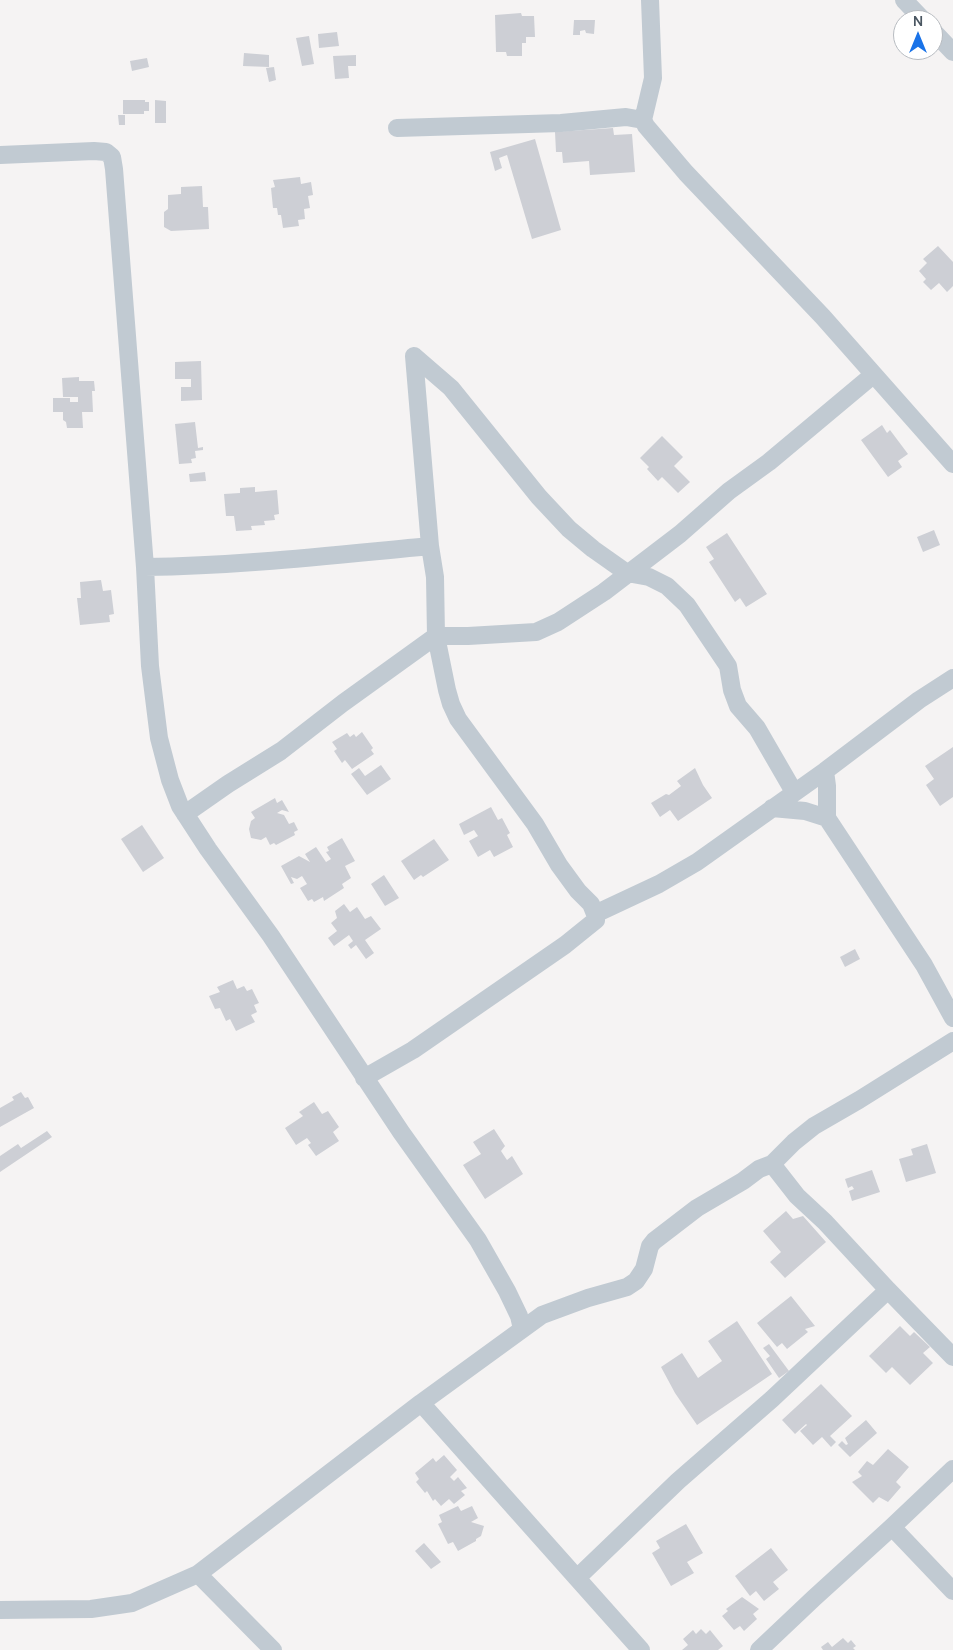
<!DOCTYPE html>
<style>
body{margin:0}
#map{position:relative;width:953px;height:1650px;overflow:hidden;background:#f5f3f3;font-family:Manrope,sans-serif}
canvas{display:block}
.north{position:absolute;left:893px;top:10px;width:50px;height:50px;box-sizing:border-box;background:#fff;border:1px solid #b7bbc0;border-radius:50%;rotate:0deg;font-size:14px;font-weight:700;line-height:20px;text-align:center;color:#4a5661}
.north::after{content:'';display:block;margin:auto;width:18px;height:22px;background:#1a73e8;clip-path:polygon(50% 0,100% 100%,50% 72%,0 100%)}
</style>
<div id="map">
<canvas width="953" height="1650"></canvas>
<div class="north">N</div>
</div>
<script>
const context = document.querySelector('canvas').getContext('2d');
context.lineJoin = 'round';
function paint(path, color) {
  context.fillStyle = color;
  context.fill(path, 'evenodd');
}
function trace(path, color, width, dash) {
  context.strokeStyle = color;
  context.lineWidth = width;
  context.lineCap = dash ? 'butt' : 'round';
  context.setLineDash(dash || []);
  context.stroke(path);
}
paint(new Path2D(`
 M521 13 522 16H534L535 37H526V43H522V56H507L506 52H496L495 15Z
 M574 20H595L594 34 586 33 585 30 580 31V35H573Z
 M337 32 339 46 319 48 318 34Z
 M309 36 314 64 302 66 296 38Z
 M244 53 269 55V67L243 66Z
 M356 55V66H348L349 78 335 79 333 56Z
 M147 58 149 67 132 71 130 61Z
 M274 67 276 80 269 82 266 68Z
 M123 100H145V102H149V111H144V114H123Z
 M155 100 166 101V123H155Z
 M118 115H125V125H119Z
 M613 128 614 135 632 134 635 172 590 175 589 161 563 163 562 152H556L555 132Z
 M535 139 561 230 532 239 507 155 499 158 502 168 495 171 490 152Z
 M300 177 301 184 311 182 313 195 308 196 310 208 304 209 305 219 298 220 299 226 283 228 281 215H278L277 208H273L271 188 275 187 273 180Z
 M202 186 203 207H208L209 229 171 231 164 227V212L168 209V195L181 194V187Z
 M938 246 953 262V286L947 292 939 283 931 290 923 282 926 279 919 271 927 263 923 259Z
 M201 361 202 400 181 401V387H191V379H175V362Z
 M79 377V381H94L95 391H92L93 412H82L83 428H67L66 422 63 420V412H53V398H70V402H78V397H63L62 378Z
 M195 422 198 448 203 447V450L195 451 196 458 191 459 192 463 179 464 175 424Z
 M882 425 887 433 890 430 908 454 898 461 902 467 888 477 861 440Z
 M662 436 683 457 674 466 690 482 678 493 662 477 658 481 647 469 649 467 640 458Z
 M205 472 206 481 190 482 189 474Z
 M255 487V492L277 490 279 514 274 515 275 520 264 521 265 525 251 526 252 530 236 531 234 516H226L224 494 240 493V488Z
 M934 530 940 545 923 552 917 537Z
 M727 533 767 594 746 607 740 598 735 602 709 562 714 559 706 547Z
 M101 580 103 591 111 590 114 614 109 615 110 622 80 625 77 598H81L80 582Z
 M362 732 373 748 371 750 374 754 352 769 345 760 342 763 334 751 337 749 332 742 347 733 350 737 354 734 356 737Z
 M953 747V797L940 806 926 785 934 779 925 766Z
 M381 765 391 779 367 795 351 774 359 768 365 776Z
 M695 768 703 785 712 798 678 821 670 810 660 817 651 803 666 794 669 795 681 786 677 781Z
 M275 798 277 803 282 800 289 812 282 810 277 813 284 815 289 824 294 822 298 830 294 832 295 835 276 845 274 843 270 845 266 837 261 840 251 838 249 829 251 821 255 818 251 812Z
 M491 807 498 820 502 818 510 833 507 835 513 847 494 857 490 850 478 857 469 841 478 836 474 830 464 835 459 824Z
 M142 825 164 858 143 872 121 839Z
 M342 838 355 861 345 866 351 878 342 884 344 888 324 901 323 897 314 902 312 899 308 901 300 888 307 884 302 876 297 879 291 877 294 883 291 884 281 866 299 856 310 862 305 854 316 847 326 862 331 859 326 852 329 851 327 847Z
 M434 839 449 860 423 877 421 875 414 880 401 861Z
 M384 875 399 898 385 906 371 884Z
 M344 904 350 912 357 907 365 919 371 916 381 929 365 940 374 953 366 959 356 945 351 949 348 945 353 941 349 935 334 946 328 938 337 931 331 923 337 918 335 911Z
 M855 949 860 959 845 967 840 957Z
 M233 980 237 989 244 986 247 991 252 989 259 1003 254 1005 257 1012 251 1015 255 1022 236 1031 230 1019 226 1021 220 1008 215 1009 209 996 220 992 217 987Z
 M21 1092 25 1098 28 1097 34 1108 0 1127V1108L14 1100 12 1097Z
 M314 1102 322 1114 328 1111 339 1127 333 1132 339 1141 316 1156 308 1145 311 1143 307 1138 296 1145 285 1128 303 1116 299 1112Z
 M494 1129 505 1146 501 1151 507 1160 512 1156 523 1174 485 1199 463 1165 481 1154 473 1142Z
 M47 1131 52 1137 0 1172V1156L18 1144 21 1148Z
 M927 1144 936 1173 906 1182 899 1159 913 1155 911 1149Z
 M872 1170 880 1192 852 1201 849 1191 854 1189 852 1186 848 1188 845 1179Z
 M786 1211 793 1219 803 1216 826 1242 785 1278 770 1262 781 1252 763 1231Z
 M791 1296 815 1326 805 1329 808 1332 787 1349 782 1343 777 1347 757 1323Z
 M737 1321 772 1374 697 1425 675 1393 661 1367 682 1353 698 1378 722 1361 708 1341Z
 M900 1326 910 1336 914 1332 930 1347 923 1353 933 1363 910 1385 892 1367 886 1373 869 1356Z
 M769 1344 789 1371 779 1378 766 1359 770 1356 763 1348Z
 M821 1384 852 1416 830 1436 836 1442 831 1447 822 1437 813 1445 800 1431 807 1425 806 1424 795 1434 782 1420Z
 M866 1420 877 1433 850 1457 838 1445 842 1441 846 1445 848 1444 845 1438Z
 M888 1449 909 1467 896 1482 901 1487 888 1502 879 1497 873 1503 852 1482 862 1476 858 1472 867 1461 873 1465Z
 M444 1455 457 1470 450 1477 454 1481 458 1477 467 1488 461 1491 465 1495 454 1504 449 1499 441 1506 435 1499 433 1501 427 1491 425 1493 416 1482 419 1479 415 1473 433 1458 436 1462Z
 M458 1506 461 1511 472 1506 478 1518 471 1522 484 1526 481 1536 476 1539V1541L458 1551 453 1542 448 1544 438 1524 442 1522 439 1515Z
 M686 1524 703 1553 687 1562 694 1573 671 1586 652 1553 660 1548 656 1541Z
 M424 1543 441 1562 431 1569 415 1551Z
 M771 1548 788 1570 773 1582 779 1589 764 1601 756 1591 750 1596 735 1576Z
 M742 1597 759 1609 753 1614 757 1619 744 1631 740 1626 734 1630 722 1616 728 1611 726 1609Z
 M701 1629 706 1634 710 1630 723 1646 718 1650H682L688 1645 683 1639 693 1630 696 1634Z
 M843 1638 848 1643 851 1640 856 1646 853 1648 855 1650H823L821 1647 828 1642 832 1647Z`), '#cdcfd5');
trace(new Path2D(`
 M650 0 653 78 643 120 646 126 686 173 823 317 953 464
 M904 0 923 20
 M933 31 953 52
 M397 128 561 123 626 117 643 120
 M0 155 94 151 106 152 112 157 114 169 145 567 150 666 159 738 170 780 180 806 208 849 271 936 401 1132 478 1240 507 1291 519 1316 522 1329
 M414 356 430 546 435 577 436 636 447 690 451 704 458 719 535 824 559 865 578 891 591 904 595 914
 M414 356 451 388 539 497 569 529 593 549 627 573 649 577 667 586 687 605 728 666 732 690 738 706 757 728 794 792
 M145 567C240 566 334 555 430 546
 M825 771 827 786V818L924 965 953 1018
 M772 808 805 811 827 818
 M185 814 228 784 281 751 343 703 436 636H468L536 632 558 622 604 592 680 534 729 491 769 462 873 375
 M364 1078 413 1050 565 945 596 920 595 914 659 884 697 862 825 771 919 700 953 678
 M772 1164 797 1196 825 1222 888 1290 953 1357
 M421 1403 641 1650
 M892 1527 953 1591
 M198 1574 273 1650
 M578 1577 678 1481 772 1399 888 1290
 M0 1610 91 1609 132 1603 198 1574 421 1403 542 1315 588 1298 627 1287 636 1281 644 1269 650 1246 654 1241 697 1208 743 1181 759 1169 772 1164 794 1142 814 1126 859 1100 953 1041
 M759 1650 814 1598 892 1527 953 1469`), '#c1cad2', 18);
</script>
